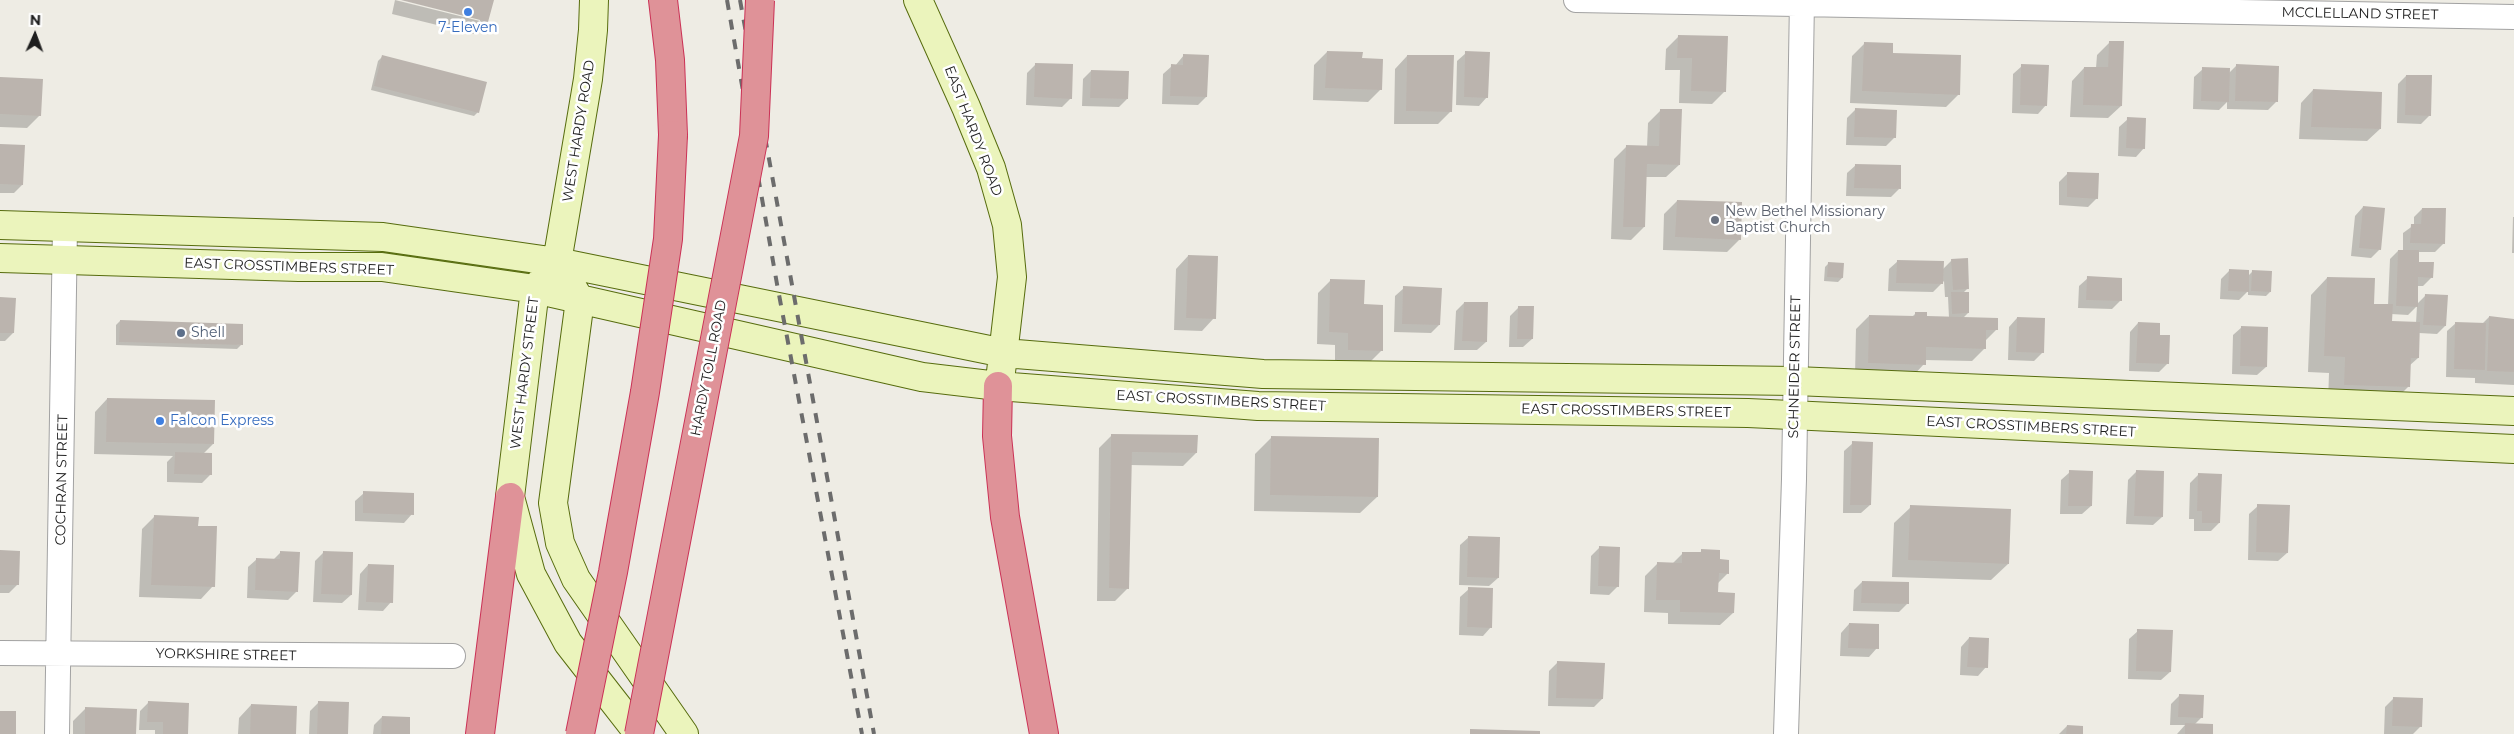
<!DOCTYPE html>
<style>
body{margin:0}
#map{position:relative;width:2514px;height:734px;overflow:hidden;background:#eeece4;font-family:Montserrat,sans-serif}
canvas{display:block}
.north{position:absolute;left:10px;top:10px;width:50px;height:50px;-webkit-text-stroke:4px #fff;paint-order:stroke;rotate:2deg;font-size:14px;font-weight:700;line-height:20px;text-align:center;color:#1e1e1e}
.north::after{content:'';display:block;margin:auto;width:18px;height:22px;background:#1e1e1e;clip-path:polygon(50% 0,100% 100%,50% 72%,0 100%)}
</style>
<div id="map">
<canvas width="2514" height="734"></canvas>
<div class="north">N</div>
</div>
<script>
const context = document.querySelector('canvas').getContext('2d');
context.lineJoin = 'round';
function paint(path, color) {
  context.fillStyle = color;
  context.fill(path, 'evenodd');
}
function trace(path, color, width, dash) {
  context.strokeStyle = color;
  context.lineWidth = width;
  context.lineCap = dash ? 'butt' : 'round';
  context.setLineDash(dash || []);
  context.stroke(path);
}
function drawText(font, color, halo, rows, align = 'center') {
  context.font = font + ' Montserrat,sans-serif';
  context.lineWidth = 5;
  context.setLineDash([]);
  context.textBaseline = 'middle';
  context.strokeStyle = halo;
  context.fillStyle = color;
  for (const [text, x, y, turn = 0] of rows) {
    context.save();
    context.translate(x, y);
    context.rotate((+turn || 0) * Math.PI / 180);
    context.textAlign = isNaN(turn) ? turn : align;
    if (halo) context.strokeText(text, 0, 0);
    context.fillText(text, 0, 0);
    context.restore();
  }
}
paint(new Path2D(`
 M395 0 480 21V18L403 0H492L487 21 474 34 392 14Z
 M1679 36 1725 91 1712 104 1679 103 1680 70H1665L1666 49Z
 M2110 42 2121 106 2108 118 2070 117 2072 81 2084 68H2096L2097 55Z
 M1865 43 1891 54 1959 94 1946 107 1850 103 1852 56Z
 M1327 52 1361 59 1381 89 1368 102 1313 100 1314 65Z
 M1466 53 1487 97 1479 106 1456 105 1457 61Z
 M1184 55 1206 97 1198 105 1162 104 1163 74 1172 66H1175Z
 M1407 56 1451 111 1438 124H1394L1395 69Z
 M382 57 478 112 474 116 371 90 378 61Z
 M1036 64 1071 98 1062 107 1026 105 1027 73Z
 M2237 65 2276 102 2268 110 2227 109V102L2219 110 2193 109 2194 77 2203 69 2229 73Z
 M2022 66 2046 105 2038 114 2012 113 2013 74Z
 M1091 71 1127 99 1119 107 1082 106 1083 79Z
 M2406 76 2429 116 2421 124 2397 123 2398 84Z
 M0 79 40 115 27 128 0 127Z
 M2313 90 2380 129 2367 141 2299 139 2301 103Z
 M1661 110 1679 165 1666 177H1645L1644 227 1631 240 1611 239 1614 159 1627 146 1647 147 1648 123Z
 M1855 110 1894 138 1886 146 1846 145 1847 118Z
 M2128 119 2144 148 2136 157 2118 156 2119 127Z
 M0 146 22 185 14 193H0Z
 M1856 165 1899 189 1891 197 1846 196 1847 173Z
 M2068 173 2097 198 2088 207 2059 205V182Z
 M1677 201 1740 239 1727 252 1663 250 1664 214Z
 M2363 207 2380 249 2371 258 2351 256 2355 216Z
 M2422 209 2444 243 2435 252H2418L2417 263 2432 277 2423 286H2417V304L2426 295 2445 326 2437 334 2419 333 2418 358 2409 366 2408 387 2392 403 2328 402 2329 373 2308 372 2311 295 2327 278 2373 305H2388L2390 259 2398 251H2403V233L2414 225V217ZM2417 306 2416 323 2391 322V314L2408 315Z
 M2513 217H2514V253H2512Z
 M1188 256 1214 318 1202 331 1174 330 1176 269Z
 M1952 260 1968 288 1963 293 1968 313 1962 319 1996 330 1985 341V348L1972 361 1924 360V364L1912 377 1855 375 1856 329 1869 316 1912 317 1916 313 1926 318H1949L1948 297H1945L1944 281 1933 292 1888 291 1889 269 1898 261 1942 270Z
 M1829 263 1843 264 1842 278 1838 282 1824 281 1825 267Z
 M2230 270 2248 276 2252 272 2270 292 2266 296 2248 295V291L2239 300 2220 299 2221 279Z
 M2088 278 2120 301 2112 309 2078 308 2079 286Z
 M1330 281 1363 306 1382 350 1369 363 1335 362V345L1317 344 1318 293Z
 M1404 288 1439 325 1431 333 1394 332 1395 296Z
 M0 299 13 333 5 341H0Z
 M1464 303 1486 342 1477 350H1454L1456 311Z
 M1519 307 1532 339 1523 347H1509L1510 316Z
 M2489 317 2514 320V385L2475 383V378L2446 377 2447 331 2456 323 2482 324Z
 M2017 318 2043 352 2034 361 2008 360 2009 327Z
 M120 321 241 345 237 349 116 345V325Z
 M2138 323 2159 336 2168 363 2159 372 2129 371 2130 332Z
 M2242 327 2266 367 2257 375 2232 374 2233 335Z
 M107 399 213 444 203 454 210 475 202 483 167 482V462L173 456 94 454 95 412Z
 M1112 435 1196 453 1183 466 1130 465 1128 588 1115 601H1097L1099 448Z
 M1272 437 1377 497 1360 513 1254 511 1255 454Z
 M1853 443 1870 505 1861 513H1843L1844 451Z
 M2070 472 2091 506 2082 514H2060L2061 480Z
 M2136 472 2162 517 2153 525 2126 524 2128 480Z
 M2199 474 2219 523 2211 531H2194V519H2189L2190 483Z
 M364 493 412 514 404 523 355 521V501Z
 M2258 506 2287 553 2278 561 2248 560 2249 514Z
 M1911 507 2008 564 1991 580 1892 577 1894 523Z
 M154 517 197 527 213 586 201 599 139 597 142 529Z
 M1469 537 1498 578 1489 586 1459 585 1460 545Z
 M1600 547 1618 586 1609 595 1590 594 1591 556Z
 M0 551 17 585 9 593H0Z
 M1702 551 1719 560 1728 573 1717 584V594L1733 613 1720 625 1668 624V613L1644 612 1645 576 1658 563 1672 564 1683 553H1699Z
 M281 552 297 591 288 600 247 598 248 567 257 559 273 560Z
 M323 553 351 595 342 603 313 602 315 561Z
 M368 565 391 602 383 611 358 610 360 574Z
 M1862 582 1907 604 1899 612 1853 611 1854 590Z
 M1469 589 1491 627 1483 636 1459 635 1460 597Z
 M1849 624 1877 648 1869 657 1840 656 1841 633Z
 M2138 631 2170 672 2161 680 2128 679 2129 639Z
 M1969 638 1986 667 1978 676 1960 675 1961 647Z
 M1558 662 1602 699 1594 707 1548 706 1549 671Z
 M2180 695 2202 717 2194 725 2212 734H2177L2185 725H2170L2171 704Z
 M2393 699 2421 726 2413 734H2384L2385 707Z
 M149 702 187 734H155V730H139L140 711Z
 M319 702 347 734H309L310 711Z
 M251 705 295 734H238L239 718Z
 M86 708 135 734H73V721Z
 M382 717 408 734H373L374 725Z
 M2067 726 2082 734H2059Z`), '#0003');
paint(new Path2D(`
 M401 0H494L488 22Z
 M1678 35 1728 36 1726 92 1691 91 1692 58H1677Z
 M2109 41H2124L2122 106 2083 105 2084 67H2108Z
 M1864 42 1893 43V53L1961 55 1960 95 1862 91Z
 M1327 51 1363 52 1362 58 1383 59 1382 90 1325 88Z
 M1465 51 1490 52 1488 98 1464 97Z
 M1183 54 1209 55 1207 97 1170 96 1171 64 1183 65Z
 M382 55 487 82 479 113 374 86Z
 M1407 55H1454L1452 112 1406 111Z
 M1035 63 1073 64 1072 99 1034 97Z
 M2021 64 2049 65 2047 106 2020 105Z
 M2236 64 2279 66 2278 102 2235 101Z
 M2202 67 2230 68 2229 102 2201 101Z
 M1091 70 1129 71 1128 99 1090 98Z
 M2406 75H2432L2431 116 2405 115Z
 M0 77 43 79 41 116 0 114Z
 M2313 89 2382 92 2381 129 2311 127Z
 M1855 108 1897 110 1896 138 1854 137Z
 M1660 109H1682L1680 165 1647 164 1645 227H1623L1626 145 1659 146Z
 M2127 117 2146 118 2145 149 2126 148Z
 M0 144 25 145 23 185 0 184Z
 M1855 164 1901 165V189L1854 188Z
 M2067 172 2099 173 2098 199 2067 197Z
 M1677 200 1742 202 1741 240 1675 237Z
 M2363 206 2385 208 2381 250 2359 248Z
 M2422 208H2446L2445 244 2410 243 2411 224H2421Z
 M2398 250H2419V262H2434L2433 278 2418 277V307L2396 306Z
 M1188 255 1218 256 1216 319 1186 318Z
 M1968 258 1969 289 1953 290 1951 259Z
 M1897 260 1944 261 1943 284 1896 283Z
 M1828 262 1844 263 1843 278 1827 277Z
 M2229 269 2249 270V292L2228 291Z
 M2252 270 2272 271 2271 292 2251 291Z
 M2087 276 2122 278V301L2086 300Z
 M2327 277 2375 278 2374 304H2393L2392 321 2420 322 2419 358H2411L2410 387 2344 385 2345 357 2324 356Z
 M1330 279 1365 280 1364 304 1383 305V351L1348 350V333L1329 332Z
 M1403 286 1442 288 1440 325 1402 324Z
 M1951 292H1969V313L1952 314Z
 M2425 294 2448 295 2446 326 2423 325Z
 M0 297 16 298 14 333H0Z
 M1464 302H1488L1487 342 1462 341Z
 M1518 306H1534L1533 339H1517Z
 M1915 312H1927V316L1998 318V330H1986V349L1926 347V365L1868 363 1869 315 1915 316Z
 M2489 316 2514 319V372L2487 371Z
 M2017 317 2045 318 2044 353 2016 352Z
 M120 320 243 324V345L119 342Z
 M2138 322 2160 323V335H2170L2169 364 2136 363Z
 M2455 322 2486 323 2485 370 2454 369Z
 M2241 326 2268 327 2267 367 2240 366Z
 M107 398 215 400 214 444 106 442Z
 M1111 434 1198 435 1197 453 1132 452 1129 589 1109 588Z
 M1271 436 1379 438 1378 497 1270 495Z
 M1852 441 1873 442 1871 505H1850Z
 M175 452 212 453V475L174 474Z
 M2069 470 2093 471 2092 506H2068Z
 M2136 470 2164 471 2163 517 2134 516Z
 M2198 473 2222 474 2220 523H2202V511H2197Z
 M363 491 414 493V515L363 513Z
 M2257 504 2290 505 2288 553 2256 552Z
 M1910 505 2011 509 2009 564 1908 560Z
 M154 515 199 517 198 526H217L215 587 151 585Z
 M1468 536 1500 537 1499 578 1467 577Z
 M1599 546 1620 547 1619 587 1598 586Z
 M1701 549 1720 550V559L1729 560V574L1719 573 1718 592 1735 593 1734 613 1680 612V600H1656L1657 562 1682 563V552H1701Z
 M0 550 20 551 19 585H0Z
 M280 551 300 552 298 592 255 590 256 558 280 559Z
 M323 551 353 552 352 595 321 594Z
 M368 564 394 565 393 603 366 602Z
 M1862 581 1909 582V604L1861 603Z
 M1468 587 1493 588 1492 628 1467 627Z
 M1849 623 1879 624V649L1848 648Z
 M2137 629 2173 630 2171 672 2136 671Z
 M1969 637 1989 638 1988 668 1967 667Z
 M1557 661 1605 663 1603 699 1556 698Z
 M2179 694 2204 695 2203 718 2178 717Z
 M2393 697 2423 698 2422 727 2392 726Z
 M148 701 189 703 188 734H163V722H147Z
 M318 701 349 702 348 734H317Z
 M251 704 297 706 296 734H250Z
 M85 707 137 709 136 734H85Z
 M0 711H16V734H0Z
 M382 716 410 717V734H381Z
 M2185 723 2213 724V734H2185Z
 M2067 725 2083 726V734H2066Z
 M1470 729 1540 731V734H1470Z`), '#bbb4ae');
const street = new Path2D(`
 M1576 0 2514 17
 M0 653 453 656
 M57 734 65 226
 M1786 734 1794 479 1802 0`);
const secondary = new Path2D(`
 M594 0 593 30 588 79 557 262 535 289 510 497 531 574 568 643 639 734
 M918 0 966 107 991 168 1007 225 1012 277 1001 372
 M0 225 383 237 557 262 1004 353 1263 374 1795 381 2514 411
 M0 258 299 267H382L535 289 922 377 998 386 1258 406 1748 413 2514 449
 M571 285 580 300 553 503 560 543 576 579 684 734`);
const highway = new Path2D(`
 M663 0 670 60 673 135
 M998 386 997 436 1005 517 1044 734
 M480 734 510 497`);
trace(street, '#a2a2a2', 26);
trace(secondary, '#576c0e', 30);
trace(highway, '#cb3256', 30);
trace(street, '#fff', 24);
trace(secondary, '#ebf4bc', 28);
trace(highway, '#df9298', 28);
trace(new Path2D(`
 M727 0 777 284 862 734
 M740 0 874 734`), '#6c6c6c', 4, [10, 10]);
const highwayBridge = new Path2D(`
 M580 734 613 572 645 392 668 239 673 135
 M639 734 754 136 760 0`);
trace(highwayBridge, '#cb3256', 30, []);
trace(highwayBridge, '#df9298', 28);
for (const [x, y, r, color] of [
 [468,12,5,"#3f7fe0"],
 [1715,220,5,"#6b7280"],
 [181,333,5,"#5c6f8a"],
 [160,421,5,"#3f7fe0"]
]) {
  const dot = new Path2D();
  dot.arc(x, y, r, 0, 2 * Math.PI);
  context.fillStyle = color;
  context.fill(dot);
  trace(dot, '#fff', 2);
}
drawText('14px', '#1e1e1e', '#fff', [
 ["MCCLELLAND STREET",2360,14,1],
 ["WEST HARDY ROAD",579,131,-81],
 ["EAST HARDY ROAD",973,131,69],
 ["EAST CROSSTIMBERS STREET",289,267,2],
 ["SCHNEIDER STREET",1795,367,-89],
 ["HARDY TOLL ROAD",709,368,-79],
 ["WEST HARDY STREET",525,373,-83],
 ["EAST CROSSTIMBERS STREET",1221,401,3],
 ["EAST CROSSTIMBERS STREET",1626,411,1],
 ["EAST CROSSTIMBERS STREET",2031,427,3],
 ["COCHRAN STREET",62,480,-89],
 ["YORKSHIRE STREET",226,655,1]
]);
drawText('14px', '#366cbe', '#fff', [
 ["7-Eleven",468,28],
 ["Falcon Express",170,421,"left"]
]);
drawText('14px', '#5b616d', '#fff', [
 ["New Bethel Missionary",1725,212],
 ["Baptist Church",1725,228]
], 'left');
drawText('14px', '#4e5e75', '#fff', [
 ["Shell",191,333]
], 'left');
</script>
